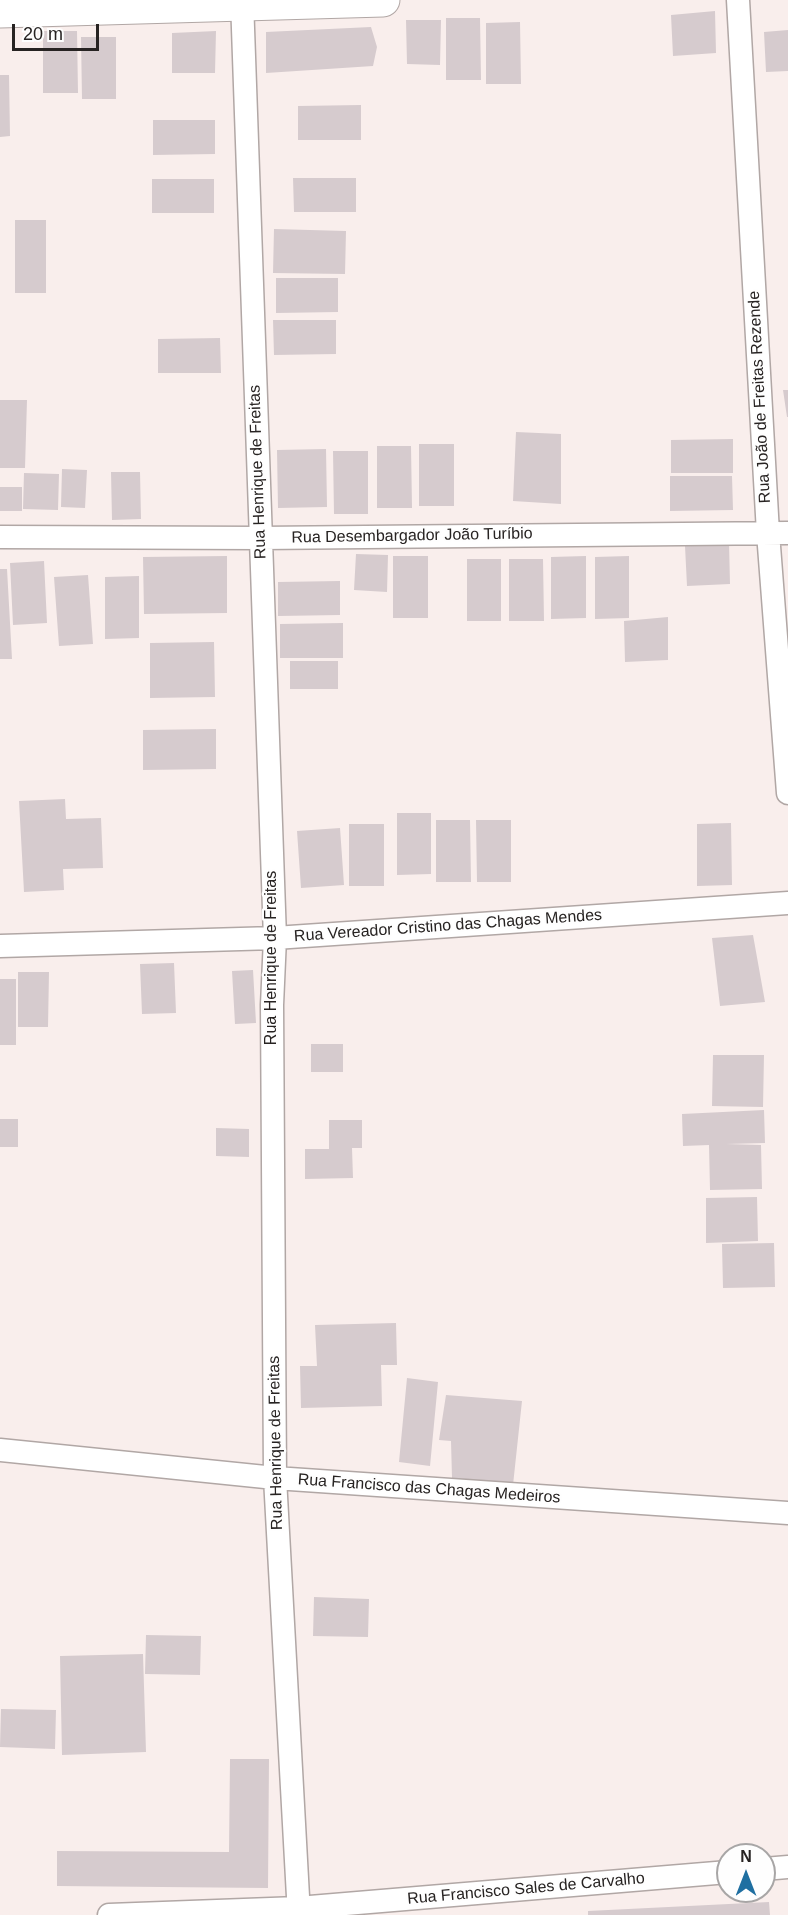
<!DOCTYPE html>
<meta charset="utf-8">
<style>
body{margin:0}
#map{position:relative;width:788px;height:1915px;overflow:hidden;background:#f9eeec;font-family:Arial,sans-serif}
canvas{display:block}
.north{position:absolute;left:716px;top:1843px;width:60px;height:60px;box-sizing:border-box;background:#fefefe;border:2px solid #a8a6a6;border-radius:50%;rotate:0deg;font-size:16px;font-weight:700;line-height:24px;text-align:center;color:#272322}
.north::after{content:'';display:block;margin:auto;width:21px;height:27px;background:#1f6fa1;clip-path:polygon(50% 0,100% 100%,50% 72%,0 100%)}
.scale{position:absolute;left:12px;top:24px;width:87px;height:27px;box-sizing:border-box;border:3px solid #272322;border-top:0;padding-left:8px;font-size:18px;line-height:21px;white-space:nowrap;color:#272322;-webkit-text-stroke:4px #fefefe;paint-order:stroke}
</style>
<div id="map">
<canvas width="788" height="1915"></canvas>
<div class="north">N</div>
<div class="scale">20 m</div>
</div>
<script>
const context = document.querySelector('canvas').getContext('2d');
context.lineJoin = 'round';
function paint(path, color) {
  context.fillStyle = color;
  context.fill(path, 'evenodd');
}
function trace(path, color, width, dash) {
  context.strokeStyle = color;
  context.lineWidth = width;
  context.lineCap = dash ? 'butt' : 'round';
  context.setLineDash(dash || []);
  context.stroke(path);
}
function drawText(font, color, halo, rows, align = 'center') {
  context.font = font + ' Arial,sans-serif';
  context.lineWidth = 4.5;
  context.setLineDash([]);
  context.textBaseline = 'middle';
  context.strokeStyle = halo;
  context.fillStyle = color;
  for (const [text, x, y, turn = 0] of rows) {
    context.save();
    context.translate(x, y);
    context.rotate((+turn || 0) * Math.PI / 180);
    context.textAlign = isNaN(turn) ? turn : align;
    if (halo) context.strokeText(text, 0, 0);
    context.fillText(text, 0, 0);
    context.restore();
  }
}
paint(new Path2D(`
 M715 11 716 53 673 56 671 15Z
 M446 18H480L481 80H446Z
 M406 20H441L440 65 407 64Z
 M520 22 521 84H486V23Z
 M371 27 377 47 373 66 266 73V32Z
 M788 30V71L766 72 764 32Z
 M43 31H77L78 93H43Z
 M216 31 215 73H172V33Z
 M81 37H116V99H82Z
 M0 75H9L10 136 0 137Z
 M361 105V140H298V106Z
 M153 120H215V154L153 155Z
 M293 178H356V212H294Z
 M152 179H214V213H152Z
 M15 220H46V293H15Z
 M274 229 346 231 345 274 273 273Z
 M276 278H338V312L276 313Z
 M273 320H336V354L274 355Z
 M220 338 221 373H158V339Z
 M783 390H788V417H787Z
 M0 400H27L25 468H0Z
 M516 432 561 434V504L513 501Z
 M733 439V473H671V440Z
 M419 444H454V506H419Z
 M377 446H411L412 508H377Z
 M326 449 327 507 278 508 277 450Z
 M333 451H368V514H334Z
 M62 469 87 470 85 508 61 507Z
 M111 472H140L141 519 112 520Z
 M24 473 59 474 58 510 23 509Z
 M670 476H732L733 510 670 511Z
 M0 487H22V511H0Z
 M729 542 730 584 687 586 685 546Z
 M356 554 388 555 387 592 354 590Z
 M227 556V613L144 614 143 557Z
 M393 556H428V618H393Z
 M586 556V618L551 619V557Z
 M629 556V618L595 619V557Z
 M467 559H501V621H467Z
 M509 559H543L544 621H509Z
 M44 561 47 623 13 625 10 563Z
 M0 569H7L12 659H0Z
 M88 575 93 644 59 646 54 577Z
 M139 576V638L105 639V577Z
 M340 581V615L278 616V582Z
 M668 617V660L625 662 624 621Z
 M343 623V658H280V624Z
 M214 642 215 697 150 698V643Z
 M290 661H338V689H290Z
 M216 729V769L143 770V730Z
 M65 799 66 819 101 818 103 868 63 869 64 890 24 892 19 801Z
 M397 813H431V874L397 875Z
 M436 820H470L471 882H436Z
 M476 820H511V882H477Z
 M731 823 732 885 697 886V824Z
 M349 824H384V886H349Z
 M340 828 344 885 301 888 297 831Z
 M753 935 765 1002 720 1006 712 938Z
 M174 963 176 1013 142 1014 140 964Z
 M253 970 256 1023 235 1024 232 971Z
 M18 972H49L48 1027H18Z
 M0 979H16V1045H0Z
 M311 1044H343V1072H311Z
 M713 1055H764L763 1107 712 1106Z
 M764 1110 765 1143 726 1144 761 1145 762 1189 710 1190 709 1145 683 1146 682 1114Z
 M0 1119H18V1147H0Z
 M329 1120H362V1148H352L353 1178 305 1179V1149H329Z
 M216 1128 249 1129V1157L216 1156Z
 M757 1197 758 1241 706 1243V1198Z
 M774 1243 775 1287 723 1288 722 1244Z
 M396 1323 397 1365H381L382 1406 301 1408 300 1366H317L315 1325Z
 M407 1378 438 1382 430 1466 399 1462Z
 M446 1395 522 1401 513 1485 452 1478 451 1441 439 1440Z
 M314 1597 369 1599 368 1637 313 1636Z
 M146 1635 201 1636 200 1675 145 1674Z
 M143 1654 146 1752 62 1755 60 1656Z
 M1 1709 56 1710 55 1749 0 1747Z
 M230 1759H269L268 1888 57 1886V1851L229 1852Z
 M769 1902 770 1915H588V1911Z`), '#d6cbce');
const street = new Path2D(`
 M242 0 275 938 272 1005 275 1478 299 1915
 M738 0 768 533 788 793
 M0 537 260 538 788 533
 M0 946 275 938 788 903
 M0 1450 275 1478 788 1513
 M764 1869 788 1867
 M109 1915 298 1908 728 1872`);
const secondary = new Path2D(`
 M0 11 383 0`);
trace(street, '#b1a7a5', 25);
trace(secondary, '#b1a7a5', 35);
trace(street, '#fff', 22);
trace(secondary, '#fff', 33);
drawText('16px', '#272322', '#fefefe', [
 ["Rua João de Freitas Rezende",760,397,-93],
 ["Rua Henrique de Freitas",258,472,-92],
 ["Rua Desembargador João Turíbio",412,536,-1],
 ["Rua Vereador Cristino das Chagas Mendes",448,926,-4],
 ["Rua Henrique de Freitas",272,958,-90],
 ["Rua Henrique de Freitas",276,1443,-91],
 ["Rua Francisco das Chagas Medeiros",429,1489,4],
 ["Rua Francisco Sales de Carvalho",526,1889,-5]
]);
</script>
